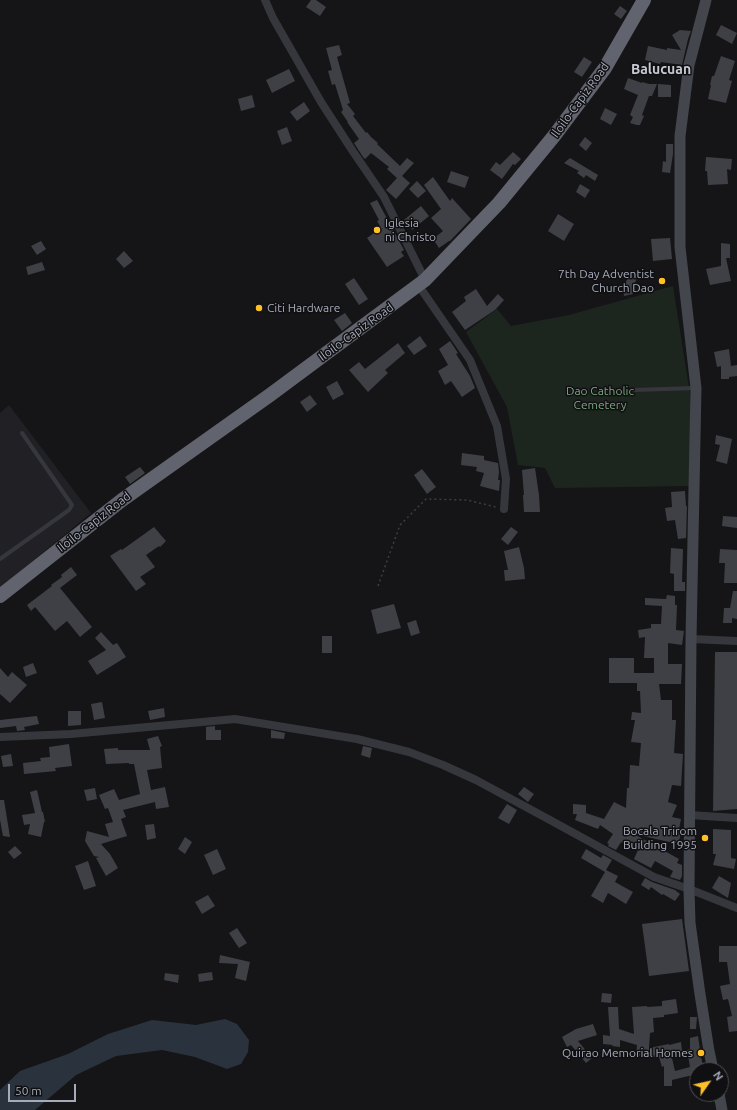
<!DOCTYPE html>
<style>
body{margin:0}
#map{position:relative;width:737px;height:1110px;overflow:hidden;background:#151517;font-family:Ubuntu,sans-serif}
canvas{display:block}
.north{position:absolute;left:689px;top:1062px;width:40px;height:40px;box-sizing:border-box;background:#101012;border:1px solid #4c4e55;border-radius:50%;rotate:56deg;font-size:11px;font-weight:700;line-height:16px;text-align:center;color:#a6abb9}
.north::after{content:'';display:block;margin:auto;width:14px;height:18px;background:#ffc026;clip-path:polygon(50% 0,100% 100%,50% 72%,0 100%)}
.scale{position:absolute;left:8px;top:1084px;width:68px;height:18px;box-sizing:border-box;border:2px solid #a6abb9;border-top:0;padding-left:5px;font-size:12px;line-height:14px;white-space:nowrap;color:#a6abb9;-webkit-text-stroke:3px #101012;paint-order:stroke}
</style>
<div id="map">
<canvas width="737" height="1110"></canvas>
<div class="north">N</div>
<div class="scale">50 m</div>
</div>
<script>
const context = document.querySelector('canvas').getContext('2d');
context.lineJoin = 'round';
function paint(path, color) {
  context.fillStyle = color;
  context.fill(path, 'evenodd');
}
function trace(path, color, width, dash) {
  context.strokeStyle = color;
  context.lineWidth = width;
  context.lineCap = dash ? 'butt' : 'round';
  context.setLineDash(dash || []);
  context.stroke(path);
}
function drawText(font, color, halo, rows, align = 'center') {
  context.font = font + ' Ubuntu,sans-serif';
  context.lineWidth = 3;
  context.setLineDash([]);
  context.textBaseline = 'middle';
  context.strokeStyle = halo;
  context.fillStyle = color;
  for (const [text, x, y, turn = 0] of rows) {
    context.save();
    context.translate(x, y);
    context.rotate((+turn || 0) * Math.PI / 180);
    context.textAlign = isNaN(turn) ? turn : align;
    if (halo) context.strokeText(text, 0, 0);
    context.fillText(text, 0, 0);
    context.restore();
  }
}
paint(new Path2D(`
 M9 405 91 513 0 588V413Z`), '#212125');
paint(new Path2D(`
 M673 286 690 394 691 486 555 488 545 468 518 465 507 407 466 332 497 309 511 326 569 315Z`), '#1d261e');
paint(new Path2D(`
 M225 1019 237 1024 249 1040 248 1052 241 1064 227 1069 195 1057 162 1050 116 1056 76 1075 35 1110H0V1090L20 1071 68 1054 108 1034 152 1020 196 1025Z`), '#2a333d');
paint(new Path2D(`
 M311 0H316L326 7 320 16 306 7Z
 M620 6 627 11 621 19 614 14Z
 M721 25 737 33 732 44 716 35Z
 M680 30 691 31 688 39 682 65 661 62 660 64 645 60 648 46 667 50V48L681 50 672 35Z
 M339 45 342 55 337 57 350 103 347 104 355 114 353 116 366 133 367 132 371 137 378 143 377 144 400 166 407 158 414 163 402 176 410 183 396 199 386 190 397 178 387 169 389 167 371 153 365 159 363 157 354 143 359 139 347 122H348L341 112 343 110 335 84 332 85 328 71 332 70 326 48Z
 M721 56 735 61 729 80 732 81 726 103 708 99 711 85H710L712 76H714Z
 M584 57 592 62 582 77 574 72Z
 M289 69 295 81 272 93 266 80Z
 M628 78 642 83V82L649 84H657L652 96H649L642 115 644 116 640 125H637L630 123 633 117 630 115 638 95 624 89Z
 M658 84 671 85V97H658Z
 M252 95 255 107 241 111 238 99Z
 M304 102 310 111 297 121 290 112Z
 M605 108 617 114 611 125 600 119Z
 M287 127 292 141 282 145 277 131Z
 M585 137 592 143 586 151 579 145Z
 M666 144H673V154L670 173 662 172 663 161 666 162Z
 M513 152 521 159 515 165 513 164 502 179 490 170 496 162 500 165Z
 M706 157 732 159 731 170 727 169 728 184 708 185 707 171H705Z
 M570 158 598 175 595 181 586 175 584 178 577 173 579 171 564 163Z
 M451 171 469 177 465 188 447 182Z
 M433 177 450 201 452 198 471 219 450 241H449L439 248 433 239 443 231 431 218 441 209 424 185Z
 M417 181 426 191 418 198 409 189Z
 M580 184 590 190 585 198 576 192Z
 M377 200 404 250 401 252 404 256 387 267 367 238 381 228 377 221 379 220 370 203Z
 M421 206 429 216 412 230 404 220Z
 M558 214 574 224 564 241 548 231Z
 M670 238 672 259 653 261 651 239Z
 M41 241 46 249 37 255 31 246Z
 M721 243 730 244V258H726L731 281 710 285 706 269 721 266Z
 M124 251 133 261 124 268 116 259Z
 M42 262 45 270 28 275 26 267Z
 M629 275 637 278 632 290 633 294 624 296 623 289Z
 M354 278 368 299 359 305 345 284Z
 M476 289 487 306 498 294 504 300 495 310 465 330 452 312 466 301 464 297Z
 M345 313 352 323 342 331 334 320Z
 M420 336 427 346 414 355 407 346Z
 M450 341 458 353 456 354 470 376 475 388 462 397 451 381 445 385 438 371 448 365 439 349Z
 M398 343 405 353 385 370 388 373 368 392 349 370 359 362 365 369Z
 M729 349 731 366 737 365V376L729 377V379H721V366L717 367 714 352Z
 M337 381 344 394 333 400 326 387Z
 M310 395 317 404 307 412 300 402Z
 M716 435 732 439 727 464 716 461 720 445 715 444Z
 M462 453 484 456V460L498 463 499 472 498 480H500L499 491 480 486 484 473 476 471 477 467 461 465Z
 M140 467 145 473 130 484 125 477Z
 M535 468 539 495 540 512H524L523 495H524L522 470Z
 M422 469 436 487 427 494 414 475Z
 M685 491 686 506H687L686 538 678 539 675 520 667 521 665 508 672 507 671 492Z
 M723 516 737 517V528L722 526Z
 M154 527 166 541 160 547 159 546 146 555 155 567 140 577 146 584 136 591 110 556 121 549 122 550Z
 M511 527 518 532 508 545 501 539Z
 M519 547 524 568 525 579 505 581 504 570H508L504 551Z
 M671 548 683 549 682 582H685V591H674V574L670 573Z
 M720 549 737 550V583H724L725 563H719Z
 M71 567 77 575 60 588 92 627 80 637 67 621 55 631 35 607 31 611 27 605 52 586 51 585 62 577 61 575Z
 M733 591H737V619L732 618V623H723L724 608H730Z
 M667 595 675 596V605H677L676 630 684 631 682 645 668 643V664H682L681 684H659L661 700H672V720H676L674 753 683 754 681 786 672 785 668 802 677 805 672 817 681 819 679 829 682 830 678 844 634 834 679 859 677 863 682 865V876L680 880 670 877 673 871 655 861 651 868 634 859 638 850 621 842 616 850 608 846 609 844 607 843 613 834 600 825 598 829 575 820 577 814H573V804L586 805V813L604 819 614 802 626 808 627 788H629L630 765 639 766 641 743 631 742 635 720H631L632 712 641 713 640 691H637V683H609V658H634V673H654V658H644L645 637 639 638 638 630 651 628V624H661L662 606 645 605V598L666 599Z
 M394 604 401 628 377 634 371 610Z
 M416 620 420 633 411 636 407 623Z
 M101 632 113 645 117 643 126 657 97 675 88 661 106 650 95 638Z
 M322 636H332V653H322Z
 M715 652H737V809L713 811Z
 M33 663 37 673 26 677 23 667Z
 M0 668 8 677 12 672 27 685 10 703 0 694Z
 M102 702 105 718 94 720 91 704Z
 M164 708 165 717 150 720 148 711Z
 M68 711H81V725L68 726Z
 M37 716 39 724 24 727 25 730 17 731 16 726 0 728V720Z
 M215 726V730H221V740H206V727Z
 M271 730 285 733 284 739 271 738Z
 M158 736 162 746 160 747 162 768 147 770 151 790 165 787 169 807 156 809 155 802 123 810 126 817 121 819 127 836 101 844 110 854 118 868 106 876 96 858 99 857 94 856 85 841 87 831 109 837 105 824 113 822 108 808 105 809 99 795 114 789 119 800 140 794 134 764H129V763L106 764 104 749 118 748V750H150L147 739Z
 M69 744 72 766 55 768 56 771 24 774 23 763 41 761 40 758 50 757 49 747Z
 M363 746 372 748 370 758 361 755Z
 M11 754 13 766 3 767 1 756Z
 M524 787 534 794 528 802 518 794Z
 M95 788 97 799 87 801 84 790Z
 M37 790 42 812H43L45 822H44L41 837 28 834 30 824 24 825 22 815 35 813 30 792Z
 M0 800H4L10 837 3 836 0 820Z
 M507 804 517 810 509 824 498 818Z
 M154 824 156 838 147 840 145 825Z
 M713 829 731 830V858L736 859 734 869 713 865 716 854H713Z
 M185 837 192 842 185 854 178 849Z
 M15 846 22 853 14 859 8 852Z
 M217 849 226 869 213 875 204 855Z
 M586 849 601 858 603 855 612 860 606 870 618 876 615 882 633 892 626 904 608 893 603 903 591 896 605 872 581 858Z
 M88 861 96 886 84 890 75 866Z
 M719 876 731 883 728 898 712 888Z
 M645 878 652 882 675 890 680 894 675 901 663 894 662 895 651 887 649 890 641 885Z
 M208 895 215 906 202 914 195 902Z
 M682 919 689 971 649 976 642 924Z
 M237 928 247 943 239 948 229 933Z
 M719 946H737V1031L729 1032 727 1017 732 1016 728 999 723 1000 720 986 730 984 727 962H719Z
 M220 955 250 962 246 981 235 978 238 964 219 963Z
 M212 972 213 980 199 982 198 974Z
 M165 973 179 975 178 983 164 980Z
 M602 993 612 994 611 1003 601 1002Z
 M676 999 678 1013 664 1015V1017L653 1018 654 1032 650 1033 649 1048 669 1044V1045L681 1042 682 1051 671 1054 675 1071 690 1067 687 1050 690 1049V1038L698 1036 701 1057 704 1070H697V1074L672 1080V1086H664V1066L662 1067 659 1057 636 1056 637 1045 620 1040V1047L612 1046 613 1045 603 1044V1035L610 1036 608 1007H618L619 1029 634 1034 632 1007 647 1006V1007L662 1006V1001Z
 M690 1017H697L696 1029H690Z
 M593 1024 597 1035 578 1041 592 1058 586 1063 571 1045 567 1047 562 1037 576 1029Z`), '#3f4045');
trace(new Path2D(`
 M378 586 400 525 426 499 467 500 496 507`), '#3c3e44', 1.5, [2, 3]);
trace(new Path2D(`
 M634 390 695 388
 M0 559 69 510 72 505 22 433`), '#36373d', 4);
trace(new Path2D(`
 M265 0 273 18 321 102 352 150 384 197 425 280
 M419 286 470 360 497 426 506 479 504 509
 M691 639 737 641
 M0 737 71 734 235 719 357 739 409 752 443 765 476 780 550 820 654 877 689 889 737 908
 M689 815 737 818`), '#36373d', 8);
trace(new Path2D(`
 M706 0 689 65 680 136V247L696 388 691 639 689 889 690 923 700 994 709 1051 713 1070
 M719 1094 722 1110`), '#44464d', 11);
trace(new Path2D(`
 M0 596 122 500 270 395 425 280 499 203 554 136 605 68 644 0`), '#61646e', 14);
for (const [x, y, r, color] of [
 [377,230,4,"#ffc026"],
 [662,281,4,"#ffc026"],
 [259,308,4,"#ffc026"],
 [705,838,4,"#ffc026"],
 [701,1053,4,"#ffc026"]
]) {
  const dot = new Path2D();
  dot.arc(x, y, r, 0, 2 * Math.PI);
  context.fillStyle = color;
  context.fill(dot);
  trace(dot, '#101012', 1.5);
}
drawText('12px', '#a6abb9', '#101012', [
 ["Iloilo-Capiz Road",580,100,-54],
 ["Iloilo-Capiz Road",356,332,-36],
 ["Iloilo-Capiz Road",94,522,-38]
]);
drawText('12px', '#a6abb9', '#101012', [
 ["Iglesia",385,223,"left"],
 ["ni Christo",385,237,"left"],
 ["7th Day Adventist",654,274],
 ["Church Dao",654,288],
 ["Citi Hardware",267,308,"left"],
 ["Bocala Trirom",697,831],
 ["Building 1995",697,845],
 ["Quirao Memorial Homes",693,1053]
], 'right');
drawText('12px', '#7ba580', '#101012', [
 ["Dao Catholic",600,391],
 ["Cemetery",600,405]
]);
drawText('bold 14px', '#c7cad4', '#101012', [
 ["Balucuan",661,69]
]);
</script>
